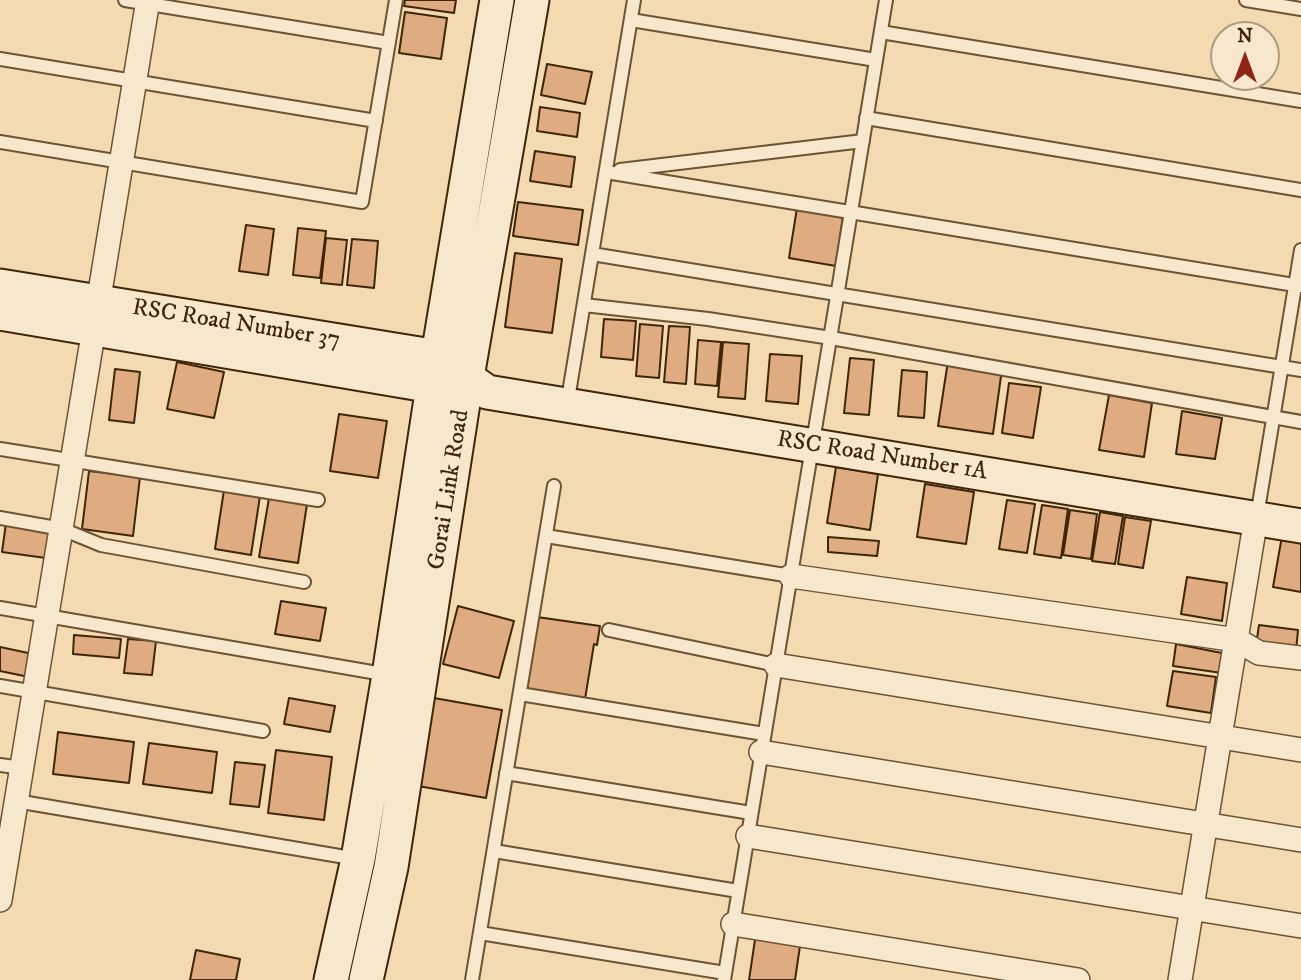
<!DOCTYPE html>
<style>
body{margin:0}
#map{position:relative;width:1301px;height:980px;overflow:hidden;background:#f3dab0;font-family:"IM FELL DW Pica",serif}
canvas{display:block}
.north{position:absolute;left:1210px;top:21px;width:70px;height:70px;box-sizing:border-box;background:#f7e7cc;border:2px solid #ad9a7e;border-radius:50%;rotate:0deg;font-size:19px;font-weight:700;line-height:28px;text-align:center;color:#3f260a}
.north::after{content:'';display:block;margin:auto;width:24px;height:32px;background:#8f2418;clip-path:polygon(50% 0,100% 100%,50% 72%,0 100%)}
</style>
<div id="map">
<canvas width="1301" height="980"></canvas>
<div class="north">N</div>
</div>
<script>
const context = document.querySelector('canvas').getContext('2d');
context.lineJoin = 'round';
function paint(path, color) {
  context.fillStyle = color;
  context.fill(path, 'evenodd');
}
function trace(path, color, width, dash) {
  context.strokeStyle = color;
  context.lineWidth = width;
  context.lineCap = dash ? 'butt' : 'round';
  context.setLineDash(dash || []);
  context.stroke(path);
}
function drawText(font, color, halo, rows, align = 'center') {
  context.font = font + ' "IM FELL DW Pica",serif';
  context.lineWidth = 5;
  context.setLineDash([]);
  context.textBaseline = 'middle';
  context.strokeStyle = halo;
  context.fillStyle = color;
  for (const [text, x, y, turn = 0] of rows) {
    context.save();
    context.translate(x, y);
    context.rotate((+turn || 0) * Math.PI / 180);
    context.textAlign = isNaN(turn) ? turn : align;
    if (halo) context.strokeText(text, 0, 0);
    context.fillText(text, 0, 0);
    context.restore();
  }
}
const building = new Path2D(`
 M405 0H456L454 13 404 6Z
 M405 12 447 18 441 59 399 53Z
 M547 64 592 72 585 104 541 95Z
 M540 107 580 113 577 137 537 131Z
 M535 151 575 157 571 187 530 181Z
 M518 202 583 210 578 245 513 236Z
 M797 208 843 216 836 266 789 258Z
 M246 225 274 229 268 275 239 271Z
 M298 228 326 231 320 278 293 275Z
 M326 238 347 240 342 285 321 283Z
 M352 239 378 241 374 288 347 285Z
 M515 253 562 259 552 333 505 327Z
 M604 319 636 321 633 360 601 357Z
 M640 324 663 326 659 378 636 376Z
 M669 326 690 327 686 384 664 382Z
 M698 340 721 342 717 386 695 384Z
 M723 342 749 344 745 399 718 397Z
 M770 354 802 356 798 404 766 401Z
 M850 358 874 360 869 415 844 413Z
 M948 361 1002 369 993 434 938 426Z
 M177 362 224 372 214 418 167 409Z
 M115 369 140 372 134 423 109 420Z
 M902 370 927 372 924 418 898 416Z
 M1009 383 1041 387 1033 438 1002 433Z
 M1109 395 1152 403 1144 457 1099 450Z
 M1182 411 1222 418 1215 459 1176 454Z
 M339 414 387 421 378 478 330 471Z
 M836 467 878 474 870 530 827 523Z
 M89 471 140 477 133 536 82 529Z
 M925 484 974 492 966 544 917 537Z
 M224 490 260 496 251 555 215 549Z
 M269 498 307 504 298 563 259 557Z
 M1007 500 1035 504 1027 553 999 549Z
 M1042 505 1068 509 1061 558 1034 554Z
 M1070 510 1097 514 1091 559 1063 555Z
 M1100 512 1123 516 1115 564 1092 561Z
 M1125 517 1151 521 1143 568 1118 564Z
 M6 523 50 529 46 558 2 552Z
 M1282 536 1301 539V592L1273 587Z
 M828 537 879 541 877 556 828 552Z
 M1187 577 1227 583 1222 621 1181 614Z
 M281 601 326 608 320 641 275 634Z
 M458 606 514 621 499 678 443 664Z
 M537 617 600 626 597 645 594 644 585 699 527 691Z
 M1259 625 1298 630 1296 651 1256 646Z
 M74 635 121 639 119 658 73 654Z
 M128 639 156 641 152 675 124 673Z
 M1176 644 1227 654 1222 673 1173 666Z
 M0 647 33 654 29 677 0 671Z
 M1173 671 1216 677 1211 713 1167 706Z
 M289 698 335 706 330 732 284 724Z
 M434 698 502 710 486 798 418 786Z
 M58 732 134 742 129 783 53 774Z
 M149 743 217 752 212 793 143 784Z
 M276 750 332 757 324 820 268 813Z
 M235 762 265 765 259 807 230 804Z
 M756 933 801 939 795 980H749Z
 M196 950 240 959 236 980H190Z`);
paint(building, '#dfab81');
trace(building, '#3f260a', 2);
const lane = new Path2D(`
 M125 0 389 43
 M1246 0 1301 9
 M631 20 876 60
 M881 32 1301 101
 M0 59 376 121
 M866 118 1301 190
 M0 142 362 202 396 0
 M620 170 863 141
 M606 172 1301 286
 M592 254 1301 370
 M584 305 708 319 831 338 1301 422
 M567 405 634 0
 M0 449 318 500
 M1257 516 1301 250
 M0 518 62 529 101 545 304 582
 M546 536 791 576
 M0 608 389 675
 M609 630 776 665
 M0 686 263 731
 M520 694 764 734
 M0 765 22 768
 M506 773 751 813
 M16 801 357 859
 M494 851 738 891
 M480 933 725 973
 M472 980 554 486
 M724 980 886 0`);
const street = new Path2D(`
 M791 576 1237 640 1259 653 1301 658
 M776 665 1301 750
 M761 752 1301 840
 M748 836 1301 926
 M0 900 148 0
 M733 924 1078 980
 M1180 980 1256 518`);
const secondary = new Path2D(`
 M0 286 438 357 487 392 1301 526
 M0 313 433 386 455 380
 M331 980 358 859 389 675 433 386 497 0
 M366 980 391 867 467 377 532 0`);
trace(lane, '#6c5334', 16);
trace(street, '#6c5334', 26);
trace(secondary, '#3f260a', 37);
trace(lane, '#f7e7cc', 12);
trace(street, '#f7e7cc', 23);
trace(secondary, '#f7e7cc', 33);
drawText('24px', '#3f260a', '#f7e7cc', [
 ["RSC Road Number 37",236,325,9],
 ["RSC Road Number 1A",882,457,9],
 ["Gorai Link Road",450,490,-81]
]);
</script>
